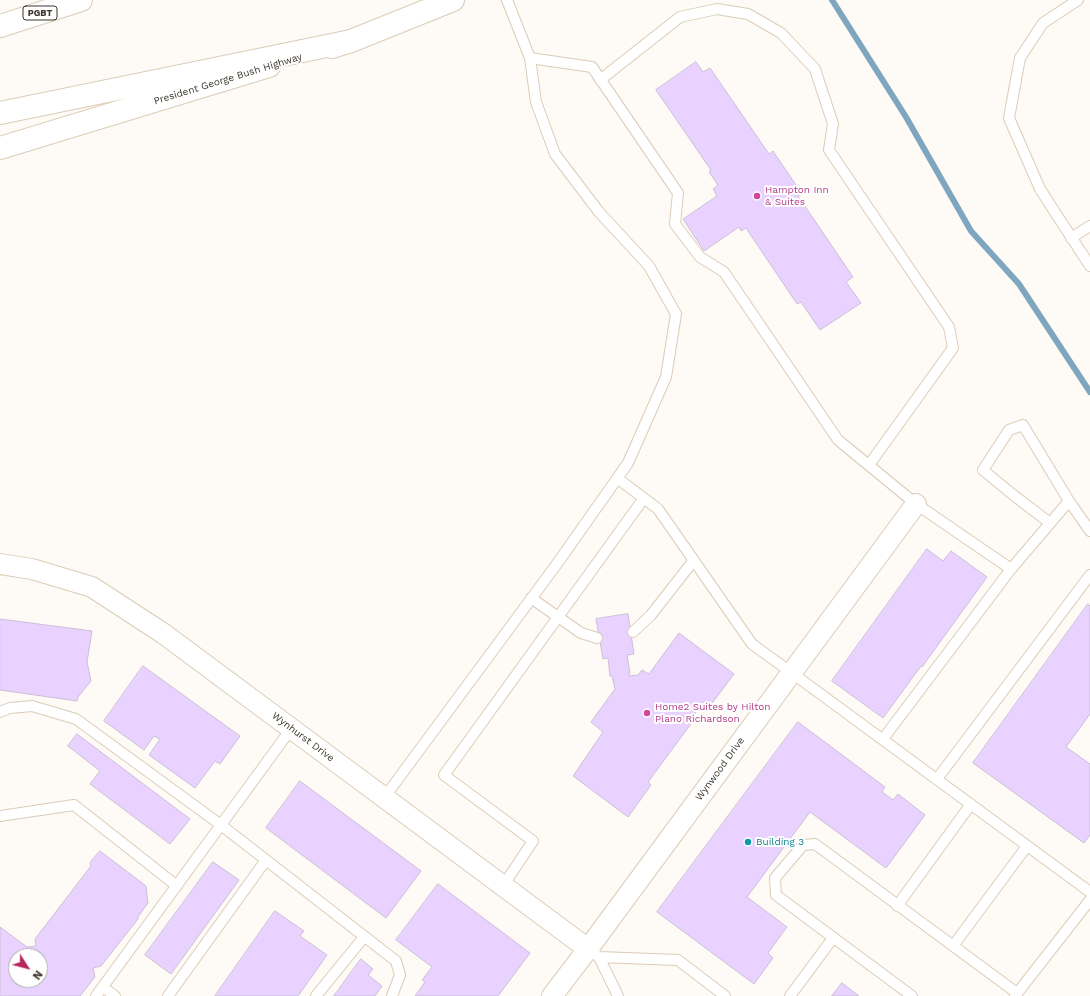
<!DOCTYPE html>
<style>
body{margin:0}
#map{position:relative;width:1090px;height:996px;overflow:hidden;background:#fefaf6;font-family:"Work Sans",sans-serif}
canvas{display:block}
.north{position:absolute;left:8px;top:948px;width:40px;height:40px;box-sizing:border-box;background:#fff;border:1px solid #b1aeab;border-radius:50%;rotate:126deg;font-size:11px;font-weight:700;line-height:16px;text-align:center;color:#3c352d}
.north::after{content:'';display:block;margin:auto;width:14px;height:18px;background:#b7295c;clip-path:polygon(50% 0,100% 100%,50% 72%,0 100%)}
</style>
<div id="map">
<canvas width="1090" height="996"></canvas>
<div class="north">N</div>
</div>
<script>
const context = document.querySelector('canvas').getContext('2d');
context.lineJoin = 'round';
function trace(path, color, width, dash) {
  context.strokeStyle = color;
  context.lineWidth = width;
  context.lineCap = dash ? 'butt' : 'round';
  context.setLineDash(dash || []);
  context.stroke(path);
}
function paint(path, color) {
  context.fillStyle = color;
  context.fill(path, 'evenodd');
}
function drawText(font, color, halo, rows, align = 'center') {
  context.font = font + ' "Work Sans",sans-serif';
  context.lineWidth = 4;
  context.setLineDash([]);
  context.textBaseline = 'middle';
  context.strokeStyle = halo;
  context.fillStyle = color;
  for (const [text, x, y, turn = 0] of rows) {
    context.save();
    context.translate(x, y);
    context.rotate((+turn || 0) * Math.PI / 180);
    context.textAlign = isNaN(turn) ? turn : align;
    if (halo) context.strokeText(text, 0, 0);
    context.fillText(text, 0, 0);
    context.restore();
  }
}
trace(new Path2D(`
 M832 0 906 117 971 231 1019 284 1090 392`), '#7ea7bf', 6);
const building = new Path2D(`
 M696 62 703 72 710 68 769 154 773 151 802 194 798 196 853 277 846 282 861 303 820 330 801 302 797 304 746 228 741 231 739 227 704 251 683 219 717 196 713 189 718 185 709 172 711 170 656 90Z
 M927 549 943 561 951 551 987 577 922 667 921 666 883 718 832 681Z
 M1088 604 1090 606V714L1066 747 1090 764V835L1084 843 973 763Z
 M628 614 634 654 627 655 630 673H629V676L638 675 642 670 649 674 679 633 734 674 710 706 704 701 691 719 693 721 648 782 651 785 628 817 573 776 603 732 591 722 615 689 612 676H610L608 658 603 659 596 619Z
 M0 619 92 631 87 662 91 681 78 697 77 701 0 690Z
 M143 666 240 736 220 764 215 761 195 788 149 755 160 739 154 736 144 750 104 721Z
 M798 722 885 787 882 792 893 800 898 794 925 815 886 868 810 812 747 897 787 927 768 953 773 958 754 984 657 912Z
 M77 734 190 819 170 844 90 784 100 771 68 746Z
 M300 781 421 871 386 918 266 828Z
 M100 851 146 886 148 903 138 917V919L101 966 93 968 95 977 80 996H0V927L27 947 36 946 35 939 91 866 90 863ZM16 956H40V980H16Z
 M213 862 239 880 171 974 145 955Z
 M438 884 530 953 498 996H415L425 982 422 980 432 967 396 940Z
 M275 911 304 931 300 936 327 955 298 996H215Z
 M361 959 373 969 368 975 382 986 375 996H334Z
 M842 983 859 996H832Z`);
paint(building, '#e9d2ff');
trace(building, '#cbbfd6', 1);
const lane = new Path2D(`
 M507 0 530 58 592 67 678 193 675 224 700 257 724 272 838 440 916 504 1011 569 1069 501 1023 425 1009 430 983 470 1012 494 1050 523
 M1078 0 1043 23 1020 58 1009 118 1040 189 1090 266
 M600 80 680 17 717 9 748 14 781 33 815 69 833 124 829 150 949 327 953 348 869 465
 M1071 238 1090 226
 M617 478 658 509 752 644 792 673 1090 892
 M1069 501 1090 531
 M531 598 581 633 597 638
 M633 632 651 615 694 560
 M0 712 10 708 32 706 76 719 221 825 396 961 400 975 392 996
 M883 739 1011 569
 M937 779 1090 575
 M384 798 559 561 628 463 666 377 676 314 649 266 599 212 555 154 536 102 530 58
 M0 816 74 805 177 886
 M503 886 533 841 444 775 644 498
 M897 906 971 804
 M953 946 1027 846
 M594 953 599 957 618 996
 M599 957 678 960 725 996
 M103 987 115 996
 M96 996 291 729
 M168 996 266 860
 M316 996 364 937
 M790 996 833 938
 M912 996 776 895 775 878 803 845 815 844 1017 993
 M1015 996 1090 900`);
const street = new Path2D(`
 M0 564 32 569 92 587 164 634 588 949
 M552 996 588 949 916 504`);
const secondary = new Path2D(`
 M332 47 351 41 453 0
 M0 148 269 66`);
const highway = new Path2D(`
 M0 26 81 0
 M0 113 351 41`);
trace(lane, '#dbccb6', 12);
trace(street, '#dbccb6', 22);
trace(secondary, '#dbccb6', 24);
trace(highway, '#dbccb6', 24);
trace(lane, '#fff', 10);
trace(street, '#fff', 20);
trace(secondary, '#fff', 22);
trace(highway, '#fff', 22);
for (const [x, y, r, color] of [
 [757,196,4,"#d1479c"],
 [647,713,4,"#d1479c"],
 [748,842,4,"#0f9aa8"]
]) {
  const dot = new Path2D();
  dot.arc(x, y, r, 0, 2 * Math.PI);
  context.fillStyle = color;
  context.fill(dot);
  trace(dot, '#fff', 1.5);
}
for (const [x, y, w] of [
 [40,13,34]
]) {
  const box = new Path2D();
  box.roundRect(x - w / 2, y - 7, w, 14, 3);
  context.fillStyle = '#fff';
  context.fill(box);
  trace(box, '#3c352d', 1);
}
drawText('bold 9px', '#3c352d', null, [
 ["PGBT",40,13]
]);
drawText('10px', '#3c352d', '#fff', [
 ["President George Bush Highway",228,79,-17],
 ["Wynhurst Drive",303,737,37],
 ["Wynwood Drive",720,769,-54]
]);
drawText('10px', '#b23c85', '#fff', [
 ["Hampton Inn",765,190],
 ["& Suites",765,202],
 ["Home2 Suites by Hilton",655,707],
 ["Plano Richardson",655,719]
], 'left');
drawText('10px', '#0d838f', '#fff', [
 ["Building 3",756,842]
], 'left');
</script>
